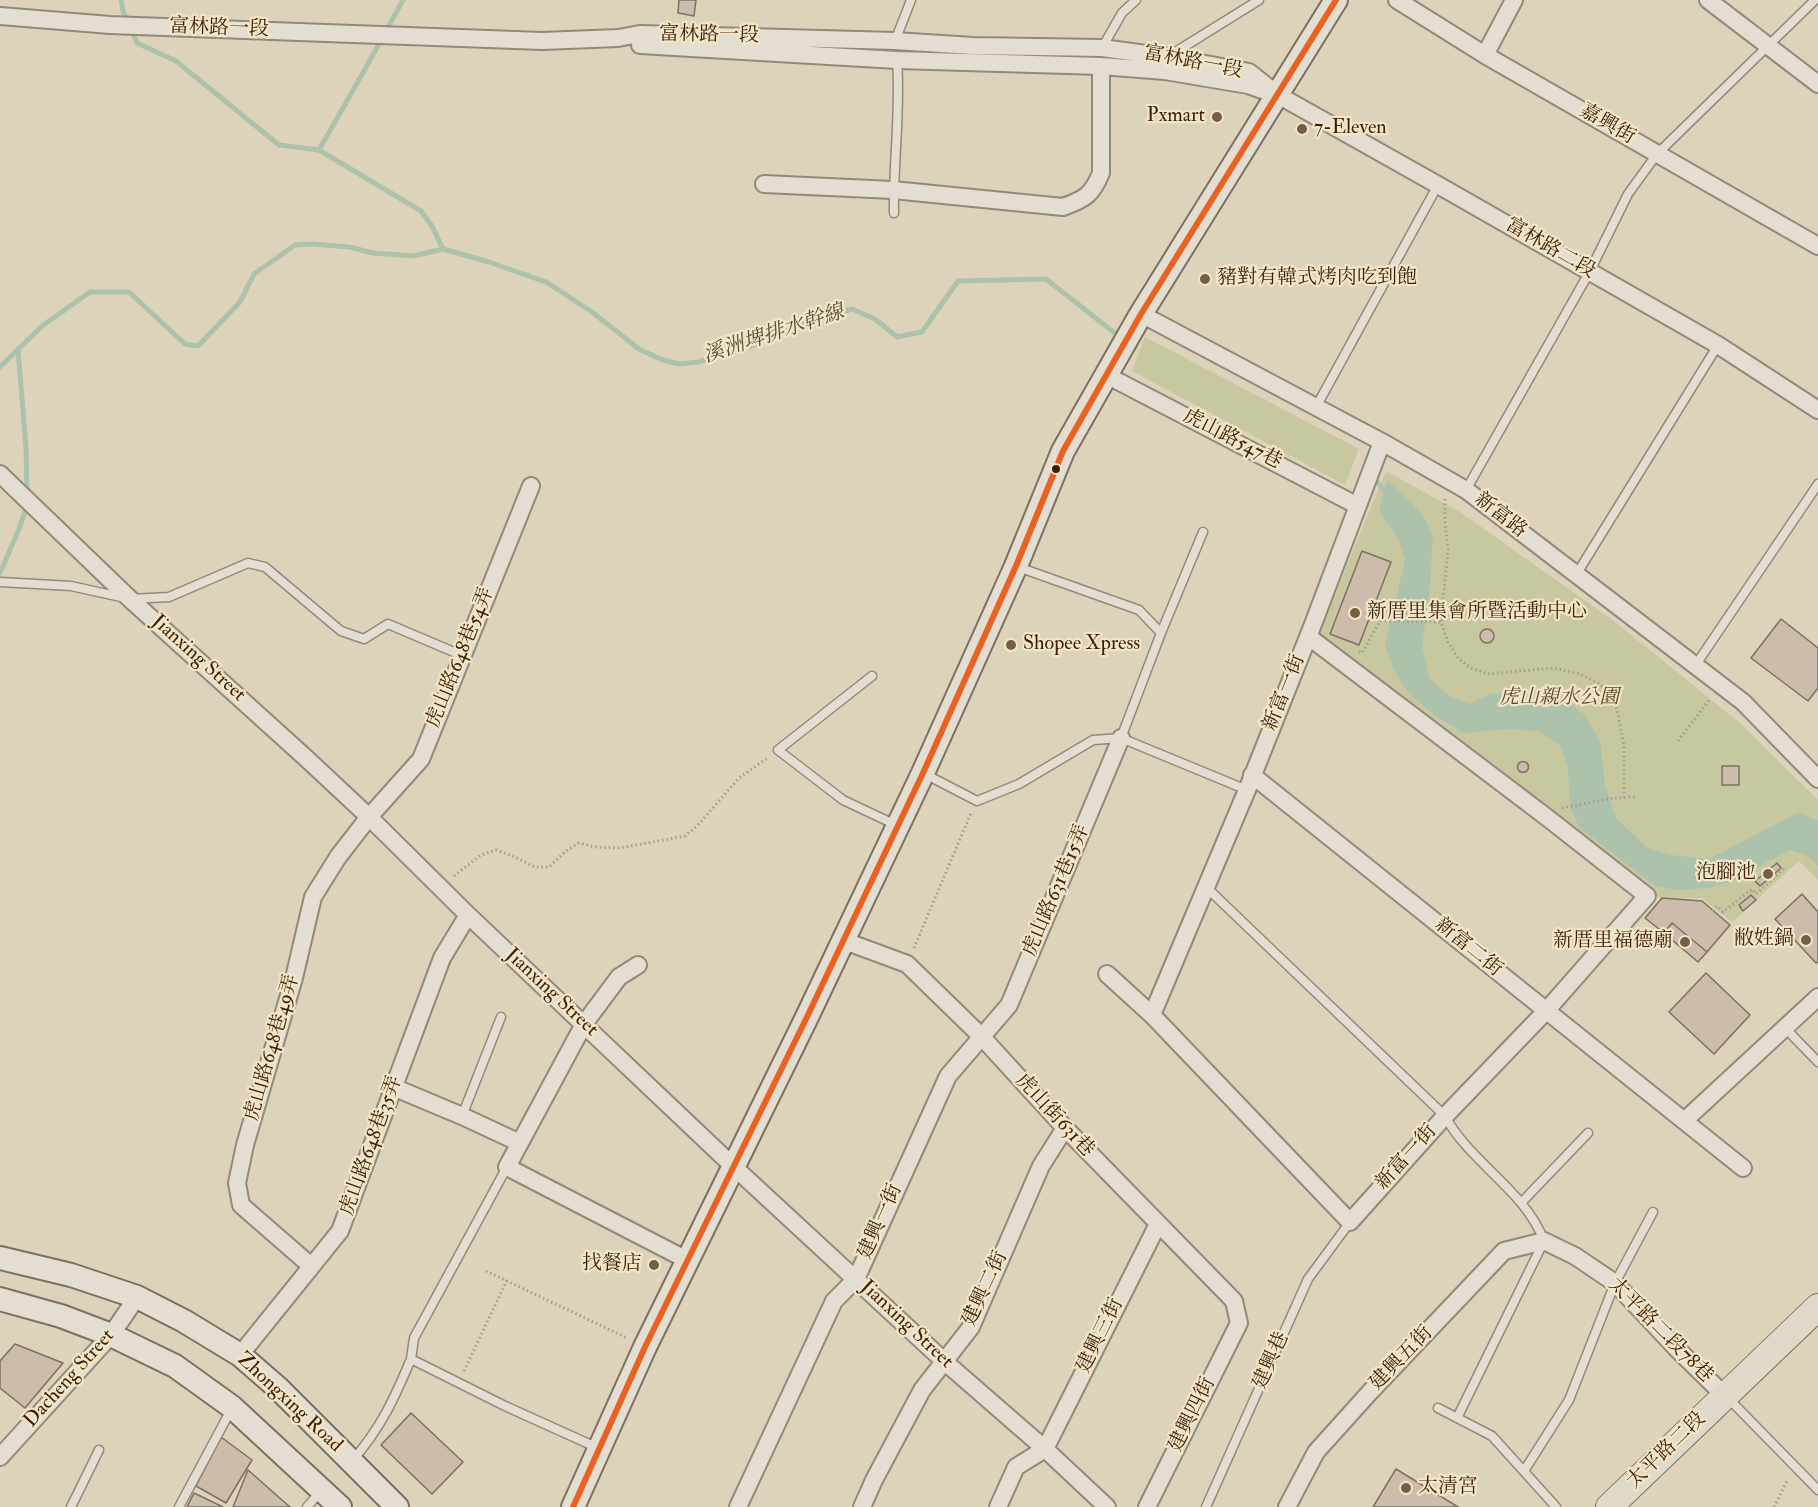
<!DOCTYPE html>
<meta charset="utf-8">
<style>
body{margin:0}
canvas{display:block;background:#ddd2ba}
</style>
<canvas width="1818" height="1507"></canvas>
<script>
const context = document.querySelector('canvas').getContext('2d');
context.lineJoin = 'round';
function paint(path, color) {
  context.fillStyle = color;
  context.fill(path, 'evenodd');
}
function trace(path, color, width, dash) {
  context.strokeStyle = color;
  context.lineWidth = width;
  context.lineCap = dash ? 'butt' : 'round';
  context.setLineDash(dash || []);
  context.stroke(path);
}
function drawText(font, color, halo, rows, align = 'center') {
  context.font = font + ' "IM FELL Double Pica","Noto Serif TC",serif';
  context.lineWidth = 4.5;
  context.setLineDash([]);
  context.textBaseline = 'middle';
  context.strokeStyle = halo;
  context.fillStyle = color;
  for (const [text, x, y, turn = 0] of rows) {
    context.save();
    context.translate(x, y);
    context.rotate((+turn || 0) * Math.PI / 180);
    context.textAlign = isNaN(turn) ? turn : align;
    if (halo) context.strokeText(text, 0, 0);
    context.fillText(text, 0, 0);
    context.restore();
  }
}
paint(new Path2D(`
 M1145 337 1359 449 1345 485 1132 371Z
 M1386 471 1460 512 1614 621 1741 724 1818 800V880L1799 861 1732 922 1702 898H1660L1319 633Z`), '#c8c8a0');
paint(new Path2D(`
 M1387 480 1422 514 1433 535 1430 585 1422 648 1430 679 1451 697 1470 704 1490 694 1522 690 1560 696 1585 715 1600 741 1605 785 1616 818 1646 847 1672 855 1709 859 1797 813 1818 820V866L1806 855 1789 850 1737 879 1710 888 1675 890 1655 886 1579 827 1570 807 1568 768 1560 745 1539 732 1512 729 1464 733 1435 716 1408 693 1393 669 1385 645 1405 560 1396 535 1379 511Z`), '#adc2ab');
trace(new Path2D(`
 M121 0 123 11 137 43 176 61 279 145 319 150 421 211 432 226 443 249
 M319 150 364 71 403 0
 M18 349 26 448 27 496
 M0 367 42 326 90 292H129L185 344 198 346 240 302 254 274 295 245 313 244 349 247 373 253 413 256 443 249 489 262 546 282 592 312 639 349 660 359 679 364 698 362 726 354 751 346 778 334 828 315 852 309 875 319 897 337 922 332 958 281 1046 279 1116 334
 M1375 479 1387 494
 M0 573 19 529 27 505`), '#adc2ab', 5);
const building = new Path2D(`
 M679 0H696L694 16 678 13Z
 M1362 551 1391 562 1359 645 1330 634Z
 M1781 619 1818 648V688L1808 701 1751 658Z
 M1480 636a7 7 0 1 1 14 0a7 7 0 1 1-14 0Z
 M1517.5 767a5.5 5.5 0 1 1 11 0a5.5 5.5 0 1 1-11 0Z
 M1722 766H1739V785H1722Z
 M1777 863 1781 868 1760 886 1755 881Z
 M1802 894 1818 912V962L1816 963 1775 919Z
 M1751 895 1756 900 1743 911 1739 905Z
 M1662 898 1702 901 1730 925 1707 952 1672 923 1664 933 1645 918Z
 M1672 923 1707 952 1698 962 1664 933Z
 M1706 973 1750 1015 1714 1054 1669 1012Z
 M15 1344 63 1363 25 1408 0 1388V1361Z
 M411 1413 463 1462 432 1494 381 1445Z
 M221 1437 252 1460 226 1503 196 1486Z
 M1396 1469 1458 1507H1373Z
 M248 1470 290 1507H233Z
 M194 1493 223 1507H187Z`);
paint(building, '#cdbbab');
trace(building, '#7c7161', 1.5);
const lane = new Path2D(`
 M895 41 911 0
 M1102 48 1122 13 1136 0
 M1169 56 1259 0
 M894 213C893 162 901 111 897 60
 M1316 407 1438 185
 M1466 490 1590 271 1628 194 1657 154 1815 0
 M1018 567 1139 610 1161 633 1121 738
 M1576 575 1718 345
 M0 582 71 586 130 599 169 597 248 563 265 567 341 631 364 639 388 624 461 655
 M1161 633 1203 532
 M1695 666 1818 484
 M872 676 778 750 843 800 896 825
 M923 773 977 801 1019 784 1093 740 1121 738 1247 790
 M1206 887 1445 1116C1470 1163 1525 1190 1544 1241L1457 1418
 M1785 1028 1818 1062
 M462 1116 501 1017
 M507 1167 414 1338 411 1359 505 1406 598 1448
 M1521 1203 1588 1133
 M1728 1398 1818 1490
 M1438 1408 1492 1436 1556 1507
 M352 1461C381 1428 394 1399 411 1359
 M1524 1471 1569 1400 1615 1283 1653 1212
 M71 1507 99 1450
 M179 1507 232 1408
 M307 1507 321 1491
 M1206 1507 1308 1279 1350 1222`);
const street = new Path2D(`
 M1397 0 1485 55 1818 246
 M1708 0 1818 84
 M0 16 110 25 542 41 618 38 640 34 895 41 973 46 1102 48 1168 57 1249 72 1278 95 1438 185 1718 345 1818 410
 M640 45 897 60 1101 66 1165 71 1248 85 1265 91
 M1485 55 1514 0
 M764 184 893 190 1063 207C1085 199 1092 195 1101 173V66
 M1141 314 1382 442 1466 490 1743 702 1818 779
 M1106 375 1358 506
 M0 474 130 599 307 759 369 817 468 915 734 1167 945 1362 1045 1449 1107 1507
 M1252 775 1743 1168
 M842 940 907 964 981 1036 1065 1128 1234 1301 1239 1323 1147 1507
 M638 965 619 977 584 1024 507 1167 687 1260
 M1107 974 1152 1015 1350 1222 1445 1116 1546 1011 1647 896 1549 819 1309 637
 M1152 1015 1247 790 1312 627 1382 442
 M393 1087 462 1116 520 1143
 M1684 1121 1818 997
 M311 1266 241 1205 237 1183 245 1145 294 978 313 897 338 857 369 817 421 759 531 486
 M240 1355 340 1231 442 958 468 915
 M0 1457 111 1335 137 1297
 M738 1507 834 1301 856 1279 948 1076 1009 1005 1121 738
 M862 1507 874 1480 922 1390 971 1327 1041 1166 1065 1128
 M998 1507 1016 1467 1045 1449 1158 1224
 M1287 1507 1316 1452 1370 1392 1504 1251 1544 1241 1575 1256 1615 1283 1676 1348 1725 1396`);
const secondary = new Path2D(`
 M0 1258 71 1275 137 1297 184 1321 240 1355 278 1388 397 1507
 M0 1299 61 1316 111 1335 175 1366 232 1407 340 1507
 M573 1507 645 1347 806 1019 923 773 1016 566 1063 451 1141 314 1336 0`);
const primary = new Path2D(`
 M1609 1507 1818 1307`);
trace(lane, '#938979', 11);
trace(street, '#938979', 20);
trace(secondary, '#7c7161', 26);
trace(primary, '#7c7161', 28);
trace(new Path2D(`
 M1445 499V523L1448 549 1441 622 1448 642 1458 658 1471 668 1488 674 1553 668 1580 674 1600 684 1615 701 1618 714 1624 746V798
 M1359 651 1362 653 1380 621 1441 622
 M1678 741 1710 699
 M1562 808 1614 798 1637 797
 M454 876 481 855 496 850 513 856 535 867H549L566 851 579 843 595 847 620 848 685 836 698 825 739 778 769 757
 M1713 911 1717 906 1723 912 1752 889 1756 894 1785 868
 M914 948 971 813
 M486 1271 627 1338
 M464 1371 507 1280
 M1774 1507 1788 1479`), '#a59d91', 3, [1.5, 3]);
trace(lane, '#e4ded2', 8);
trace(street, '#e4ded2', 16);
trace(secondary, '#e4ded2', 22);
trace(primary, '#dfd9ca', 26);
trace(new Path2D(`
 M573 1507 645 1347 806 1019 923 773 1016 566 1063 451 1141 314 1336 0`), '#e96221', 6);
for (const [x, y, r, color] of [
 [1217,117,6,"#765e45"],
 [1302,129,6,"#765e45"],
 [1205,279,6,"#765e45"],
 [1056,469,5,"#3e1f06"],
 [1355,613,6,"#765e45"],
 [1011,645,6,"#765e45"],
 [1768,874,6,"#765e45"],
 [1806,940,6,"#765e45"],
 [1685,942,6,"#765e45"],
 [654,1265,6,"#765e45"],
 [1406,1488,6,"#765e45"]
]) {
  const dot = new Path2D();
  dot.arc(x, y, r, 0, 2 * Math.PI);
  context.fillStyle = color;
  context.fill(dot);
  trace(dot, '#f2e6c9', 2);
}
drawText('20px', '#3e1f06', '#f2e6c9', [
 ["富林路一段",219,29,2],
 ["富林路一段",709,36,1],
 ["富林路一段",1193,63,11],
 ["嘉興街",1607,125,30],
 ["富林路二段",1550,249,30],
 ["虎山路547巷",1232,440,27],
 ["新富路",1500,516,38],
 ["虎山路648巷54弄",461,658,-68],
 ["Jianxing Street",198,659,42],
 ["新富一街",1285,693,-68],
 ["虎山路631巷15弄",1057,891,-67],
 ["新富二街",1468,948,39],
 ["Jianxing Street",551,993,43],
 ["虎山路648巷49弄",273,1048,-74],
 ["虎山街631巷",1054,1116,47],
 ["虎山路648巷35弄",372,1146,-70],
 ["新富一街",1407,1158,-48],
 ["建興一街",881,1222,-66],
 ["建興二街",986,1289,-65],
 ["Jianxing Street",906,1325,43],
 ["太平路二段78巷",1660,1331,45],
 ["建興三街",1101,1336,-64],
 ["建興五街",1402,1359,-46],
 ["建興巷",1272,1361,-66],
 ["Dacheng Street",70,1379,-48],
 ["Zhongxing Road",289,1403,43],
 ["建興四街",1193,1415,-64],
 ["太平路二段",1667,1451,-44]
]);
drawText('20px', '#3e1f06', '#f2e6c9', [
 ["Pxmart",1205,117],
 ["7-Eleven",1314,129,"left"],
 ["豬對有韓式烤肉吃到飽",1217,279,"left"],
 ["新厝里集會所暨活動中心",1367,613,"left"],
 ["Shopee Xpress",1023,645,"left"],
 ["泡腳池",1756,874],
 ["敝姓鍋",1794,940],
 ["新厝里福德廟",1673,942],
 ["找餐店",642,1265],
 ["太清宮",1418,1488,"left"]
], 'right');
drawText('italic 20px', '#5c4727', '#f2e6c9', [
 ["虎山親水公園",1559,699]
]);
drawText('italic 21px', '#594e35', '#f2e6c9', [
 ["溪洲埤排水幹線",774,335,-18]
]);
</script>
